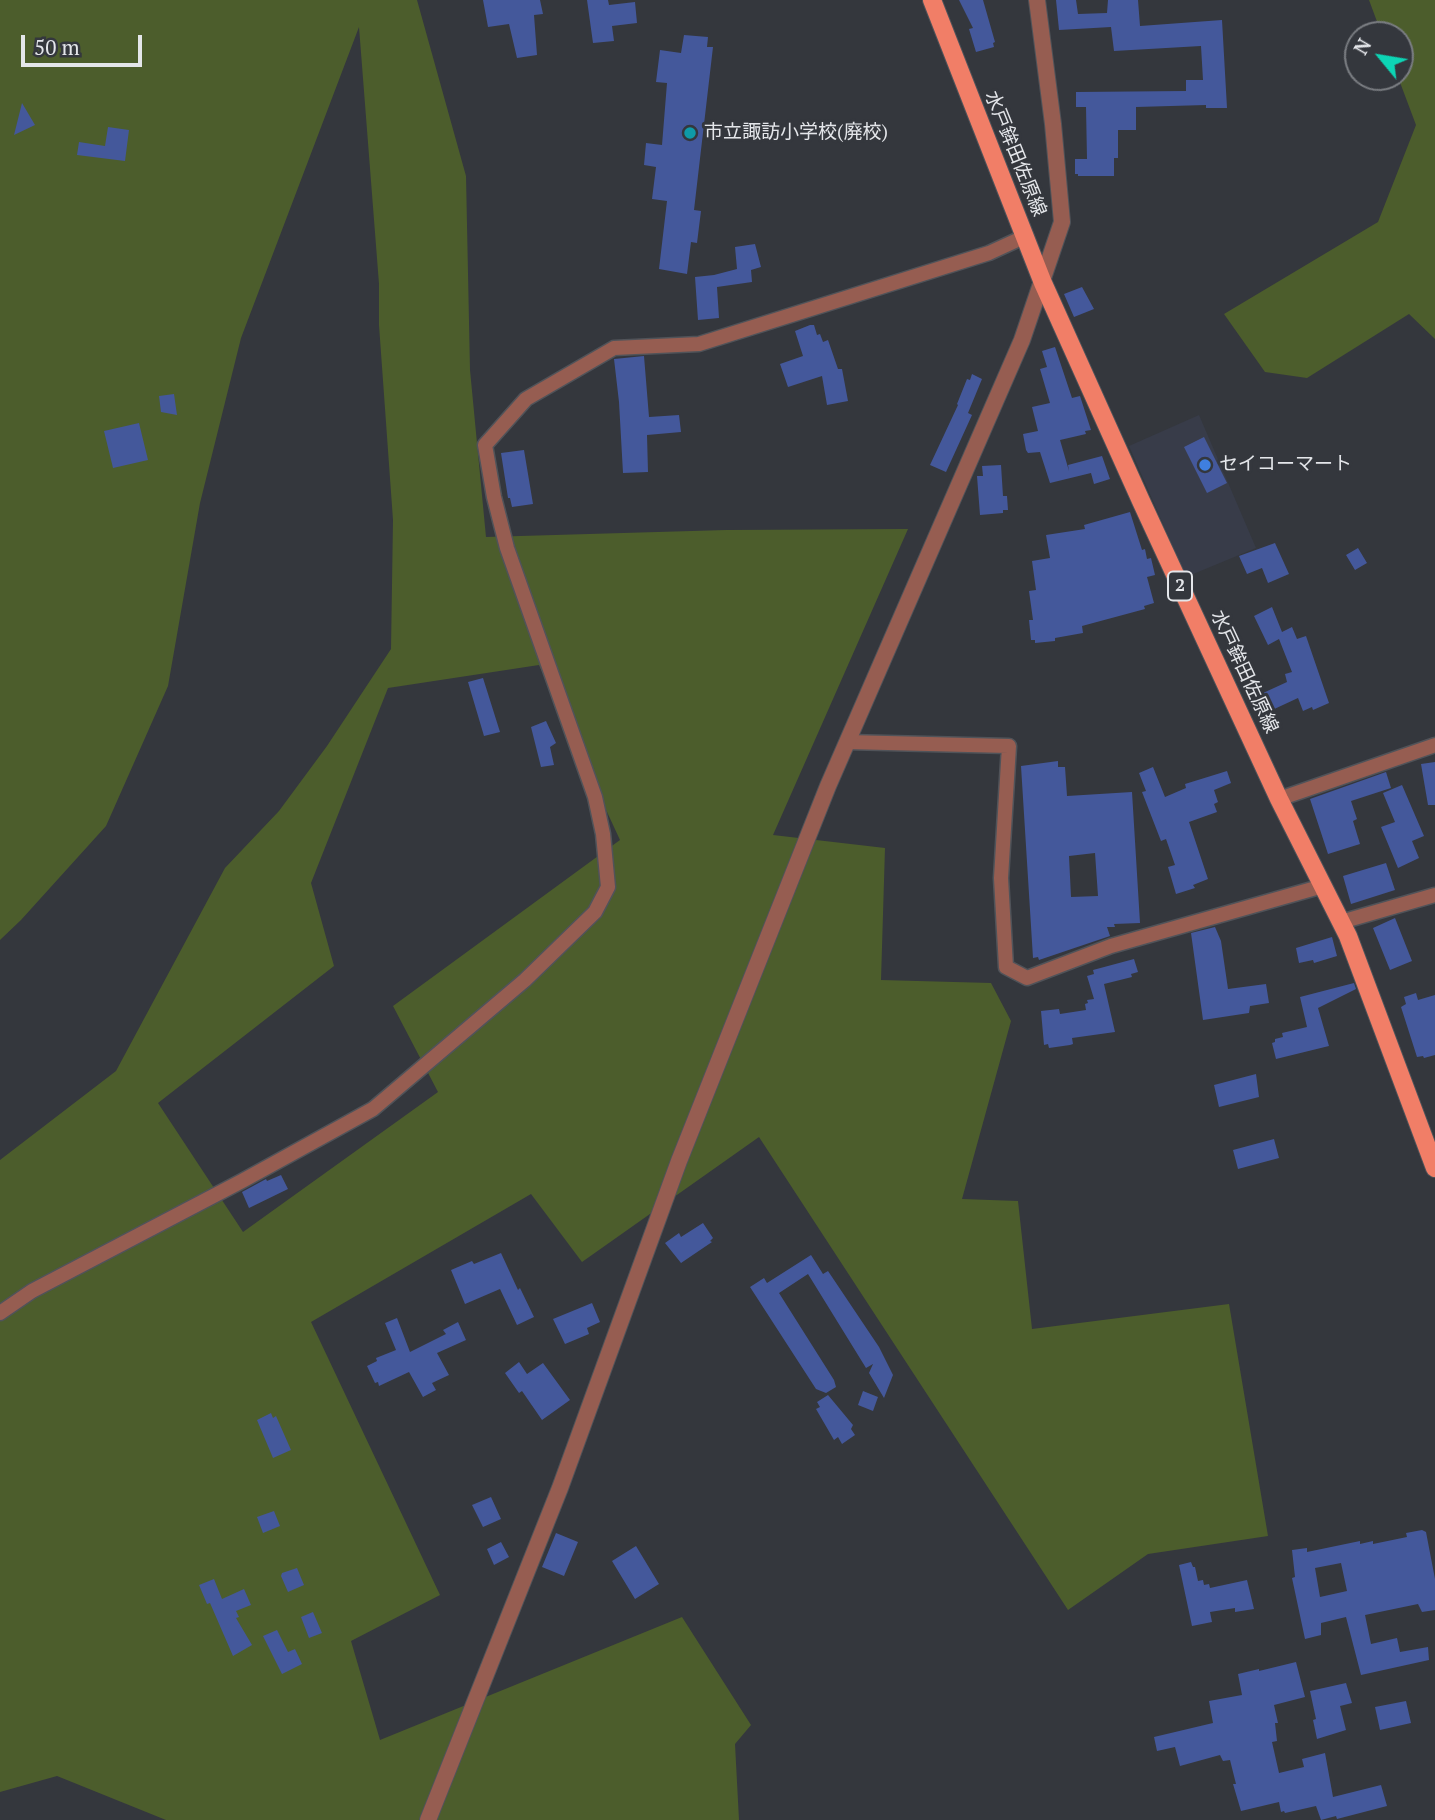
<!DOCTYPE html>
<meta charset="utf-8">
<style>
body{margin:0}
#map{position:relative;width:1435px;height:1820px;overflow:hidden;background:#34373d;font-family:"PT Serif",serif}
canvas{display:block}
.north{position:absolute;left:1344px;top:21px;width:70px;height:70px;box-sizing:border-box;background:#34373d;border:2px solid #7a7d82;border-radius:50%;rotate:300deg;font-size:19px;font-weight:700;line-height:28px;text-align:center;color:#e4e6ea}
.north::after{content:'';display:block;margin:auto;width:24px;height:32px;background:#0dd5b5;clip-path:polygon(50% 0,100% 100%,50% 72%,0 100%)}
.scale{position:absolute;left:21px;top:35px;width:121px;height:32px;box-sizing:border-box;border:4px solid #e4e6ea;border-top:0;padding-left:9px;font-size:21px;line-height:24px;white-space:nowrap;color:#e4e6ea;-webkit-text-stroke:5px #34373d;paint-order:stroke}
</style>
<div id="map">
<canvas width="1435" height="1820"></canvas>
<div class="north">N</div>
<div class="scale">50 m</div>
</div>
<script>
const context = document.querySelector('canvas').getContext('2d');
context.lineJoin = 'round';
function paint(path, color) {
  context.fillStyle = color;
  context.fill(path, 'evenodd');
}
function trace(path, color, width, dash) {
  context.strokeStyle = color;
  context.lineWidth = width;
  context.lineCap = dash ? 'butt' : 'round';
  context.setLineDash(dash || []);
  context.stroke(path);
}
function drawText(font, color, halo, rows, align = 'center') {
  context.font = font + ' "PT Serif","Noto Sans JP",serif';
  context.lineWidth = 6;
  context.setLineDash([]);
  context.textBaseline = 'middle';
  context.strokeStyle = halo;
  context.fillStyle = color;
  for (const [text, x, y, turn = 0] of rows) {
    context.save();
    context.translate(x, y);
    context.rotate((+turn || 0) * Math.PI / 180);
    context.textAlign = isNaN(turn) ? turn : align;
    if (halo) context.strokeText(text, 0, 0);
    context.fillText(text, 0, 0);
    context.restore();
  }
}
paint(new Path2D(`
 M1199 415 1256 548 1186 577 1129 446Z`), '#383c49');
paint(new Path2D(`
 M0 0H417L466 176 470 370 486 537 726 530 908 529 773 835 885 848 881 980 991 983 1011 1021 962 1199 1018 1201 1032 1329 1229 1304 1268 1536 1148 1554 1068 1610 759 1137 582 1262 531 1194 311 1322 440 1595 351 1641 380 1740 682 1617 751 1725 735 1744 739 1820H166L57 1776 0 1792V1160L116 1071 225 868 279 811 327 746 391 649 393 520 379 325V284L359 27 241 338 200 503 168 686 106 826 21 920 0 940ZM539 665 620 840 393 1006 438 1092 243 1232 158 1103 334 966 311 883 388 688Z
 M1369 0H1435V339L1409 314 1307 378 1265 372 1224 314 1378 222 1416 125 1398 77 1400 35H1382Z`), '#4c5d2c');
paint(new Path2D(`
 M483 0H540L543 14 534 15 537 55 517 58 509 24 488 27Z
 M587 0H608L609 5 635 2 637 23 612 26 614 41 593 43Z
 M959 0H983L995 42 993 43 994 47 976 52 969 29 973 28Z
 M1056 0H1076L1078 14 1107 13 1108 0H1138L1140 26 1222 20 1227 108H1206V105L1136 107V130H1118V158H1114V176H1078V174H1075V159H1087L1086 107H1076V92L1186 91V80H1203L1201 46 1114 51 1111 27 1059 30Z
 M684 35 708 37 707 47H713L694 210 701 211 697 243 691 242 687 274 659 269 667 201 652 199 656 167 644 165 646 143 662 145 667 83 656 82 660 50 681 53Z
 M22 103 35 125 14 135Z
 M108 127 129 130 125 161 77 155 79 142 105 146Z
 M755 244 761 267 751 270 752 282 717 287 719 318 698 320 695 277 714 275 737 269 735 247Z
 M1082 287 1094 309 1074 317 1064 294Z
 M810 325H814L817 335 820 334 823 342 828 340 838 369H842L848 401 827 405 822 376 788 387 780 364 803 356 795 331Z
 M1055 347 1072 398 1080 396 1091 430 1085 431 1086 434 1060 440 1069 471 1068 465 1102 456 1110 479 1094 484 1091 473 1050 483 1040 452 1028 453 1026 450 1023 434 1038 431 1032 407 1050 403 1040 369 1047 367 1042 351Z
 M644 356 649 417 679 415 681 432 647 435 648 472 623 473 619 402 614 359Z
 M972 374 982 379 968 413 972 415 946 472 930 465 958 405 957 404 967 379 970 380Z
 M174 394 177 415 161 412 159 396Z
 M139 423 148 460 113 468 104 431Z
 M1204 437 1227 483 1207 493 1184 447Z
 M524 450 533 504 512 507 510 498H508L501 453Z
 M1001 465 1003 496H1007L1008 510H1003V513L980 515 977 476H983L982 466Z
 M1130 512 1142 550 1145 549 1147 559 1151 558 1155 575 1147 577 1154 603 1144 606 1145 609 1082 626 1083 633 1055 638V641L1035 643V640H1031L1029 620H1033L1029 591 1036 590 1032 561 1050 558 1046 535 1085 529 1084 525Z
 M1275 543 1289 574 1268 583 1262 568 1247 574 1239 556Z
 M1358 548 1367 563 1355 570 1346 555Z
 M1272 607 1282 632 1292 627 1297 639 1306 636 1329 703 1313 710 1312 707 1303 711 1298 698 1270 711 1271 714 1259 719 1250 699 1287 682 1285 674 1292 672 1279 639 1268 645 1254 616Z
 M483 678 500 732 484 736 468 682Z
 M546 721 556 743 550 747 554 765 541 767 531 727Z
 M1058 761V767H1065L1067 796 1132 792 1140 923 1114 924 1115 927H1107L1110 936 1039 960 1038 957 1033 958 1021 766ZM1095 853 1098 896 1071 897 1069 856Z
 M1435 762V805H1428L1421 764Z
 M1153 767 1165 797 1186 788 1185 784 1227 771 1231 783 1214 790 1218 802 1214 804 1217 812 1189 822 1208 879 1193 885 1195 888 1176 894 1168 867 1175 865 1166 839 1161 841 1142 792 1146 791 1139 773Z
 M1386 772 1391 788 1351 801 1357 819 1353 821 1360 844 1328 854 1310 799Z
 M1402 785 1424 836 1412 841 1419 858 1398 868 1381 827 1395 822 1383 793Z
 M1386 863 1395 890 1351 904 1343 876Z
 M1395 918 1412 961 1390 970 1373 928Z
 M1215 927 1221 941 1228 989 1266 984 1269 1003 1250 1006 1249 1013 1203 1020 1191 933Z
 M1332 937 1337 956 1314 963 1313 960 1299 963 1296 948Z
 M1134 959 1138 972 1131 974 1132 977 1104 984 1115 1032 1072 1038 1073 1044 1070 1045 1049 1048 1048 1044 1044 1045 1041 1011 1059 1009 1060 1014 1086 1010 1085 1004 1088 1003 1087 1000 1094 999 1087 976 1094 974 1093 970Z
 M1354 983 1356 989 1318 1008 1329 1046 1276 1059 1272 1043 1275 1042V1039L1283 1037 1282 1033 1307 1027 1300 997Z
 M1416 993 1418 1000 1435 995V1055L1424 1058 1423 1056 1417 1057 1401 1007 1406 1004 1404 997Z
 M1256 1074 1259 1097 1219 1107 1214 1085Z
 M1274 1139 1279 1158 1238 1169 1233 1150Z
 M281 1175 288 1189 249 1208 242 1192 266 1179 267 1181Z
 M703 1223 713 1238 710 1241 712 1242 681 1263 665 1243 679 1233 681 1237Z
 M501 1253 518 1290 520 1288 534 1317 517 1325 500 1289 465 1304 451 1270 472 1261 474 1264Z
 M811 1255 823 1274 828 1271 879 1347 893 1375 884 1398 869 1373 873 1364 866 1368 808 1274 779 1293 834 1380 836 1387 826 1393 816 1389 750 1287 764 1278 767 1283Z
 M592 1303 600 1322 587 1328 589 1334 565 1344 553 1319Z
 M397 1318 410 1352 446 1334 443 1330 458 1322 466 1340 437 1353 449 1375 432 1383 436 1390 423 1397 409 1372 379 1386 378 1382 375 1383 367 1366 377 1361 376 1358 396 1350 385 1323Z
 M519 1362 527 1374 543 1363 570 1400 542 1420 522 1391 519 1393 505 1373Z
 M863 1391 878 1397 873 1411 858 1405Z
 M828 1395 853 1425 851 1429 855 1435 842 1444 838 1437 834 1440 816 1409 820 1407 817 1402Z
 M271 1413 273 1418 276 1416 291 1450 273 1458 257 1420Z
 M491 1497 501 1519 483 1527 472 1505Z
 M274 1511 280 1526 263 1533 257 1517Z
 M1422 1530 1426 1532 1435 1579V1610L1422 1612 1418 1604 1365 1615 1371 1644 1397 1638 1400 1652 1428 1647 1429 1660 1361 1675 1346 1617 1321 1623V1635L1305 1639 1292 1578 1295 1577 1292 1550 1307 1548V1552L1360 1541V1544L1373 1541V1544L1407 1537 1406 1533ZM1341 1563 1347 1591 1320 1597 1315 1568Z
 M556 1533 578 1542 564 1576 542 1567Z
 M501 1542 509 1557 494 1565 487 1549Z
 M636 1546 659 1584 635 1599 612 1561Z
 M1191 1562 1193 1567H1195L1198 1581 1203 1580 1204 1585 1209 1584 1210 1588 1247 1580 1254 1609 1235 1612V1608L1210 1612 1212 1622 1192 1626 1179 1565Z
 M297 1568 304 1585 288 1592 281 1576 282 1573Z
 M214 1579 222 1599 244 1589 251 1605 236 1611 239 1617 236 1618 252 1645 233 1656 210 1603 207 1604 199 1585Z
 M313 1612 322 1633 309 1638 301 1617Z
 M277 1630 288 1652 295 1649 302 1664 282 1674 263 1636Z
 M1296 1662 1305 1697 1274 1705 1278 1723H1275L1277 1741 1272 1742 1279 1773 1304 1767 1302 1759 1325 1753 1333 1797 1381 1785 1387 1806 1337 1819 1336 1816 1321 1820 1316 1806 1285 1813 1284 1811 1281 1812 1279 1802 1241 1811 1233 1784H1236L1230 1760 1223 1761 1220 1755 1180 1766 1175 1747 1157 1751 1154 1737 1213 1723 1209 1701 1242 1695 1238 1674 1259 1669V1671Z
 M1346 1683 1352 1703 1340 1706 1346 1730 1317 1739 1313 1720 1316 1719 1310 1691Z
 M1406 1701 1411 1723 1380 1730 1375 1707Z`), '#44589b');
const minor = new Path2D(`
 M847 742 1009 746 1001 878 1006 967 1027 978 1111 946 1323 886
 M1279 799 1435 745
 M1341 922 1435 895
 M0 1313 32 1291 242 1181 373 1109 525 980 595 912 608 887 603 834 595 797 507 548 494 497 485 445 526 399 614 348 699 344 989 253 1026 236`);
const tertiary = new Path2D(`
 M428 1820 560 1488 679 1161 828 786 1022 340 1062 222 1053 124 1037 0`);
const primary = new Path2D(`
 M932 0 1043 283 1141 501 1279 799 1348 936 1435 1168`);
trace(minor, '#505359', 17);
trace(tertiary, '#505359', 18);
trace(primary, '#505359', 20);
trace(minor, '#965d51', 14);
trace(tertiary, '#965d51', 16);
trace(primary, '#f17e67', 18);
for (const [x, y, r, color] of [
 [690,133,7,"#0f9aa8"],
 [1205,465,7,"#3f7fe0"]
]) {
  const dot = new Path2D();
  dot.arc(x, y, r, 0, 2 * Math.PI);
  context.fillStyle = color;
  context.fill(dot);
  trace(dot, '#34373d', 2.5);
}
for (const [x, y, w] of [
 [1180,586,24]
]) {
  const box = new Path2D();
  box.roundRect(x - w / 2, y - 14.5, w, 29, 5);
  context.fillStyle = '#34373d';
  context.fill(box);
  trace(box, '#e4e6ea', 2);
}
drawText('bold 18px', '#e4e6ea', null, [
 ["2",1180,586]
]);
drawText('19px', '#e4e6ea', '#34373d', [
 ["市立諏訪小学校(廃校)",704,133],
 ["セイコーマート",1219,465]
], 'left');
drawText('19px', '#e4e6ea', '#34373d', [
 ["水戸鉾田佐原線",1015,154,68],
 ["水戸鉾田佐原線",1244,672,65]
]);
</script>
